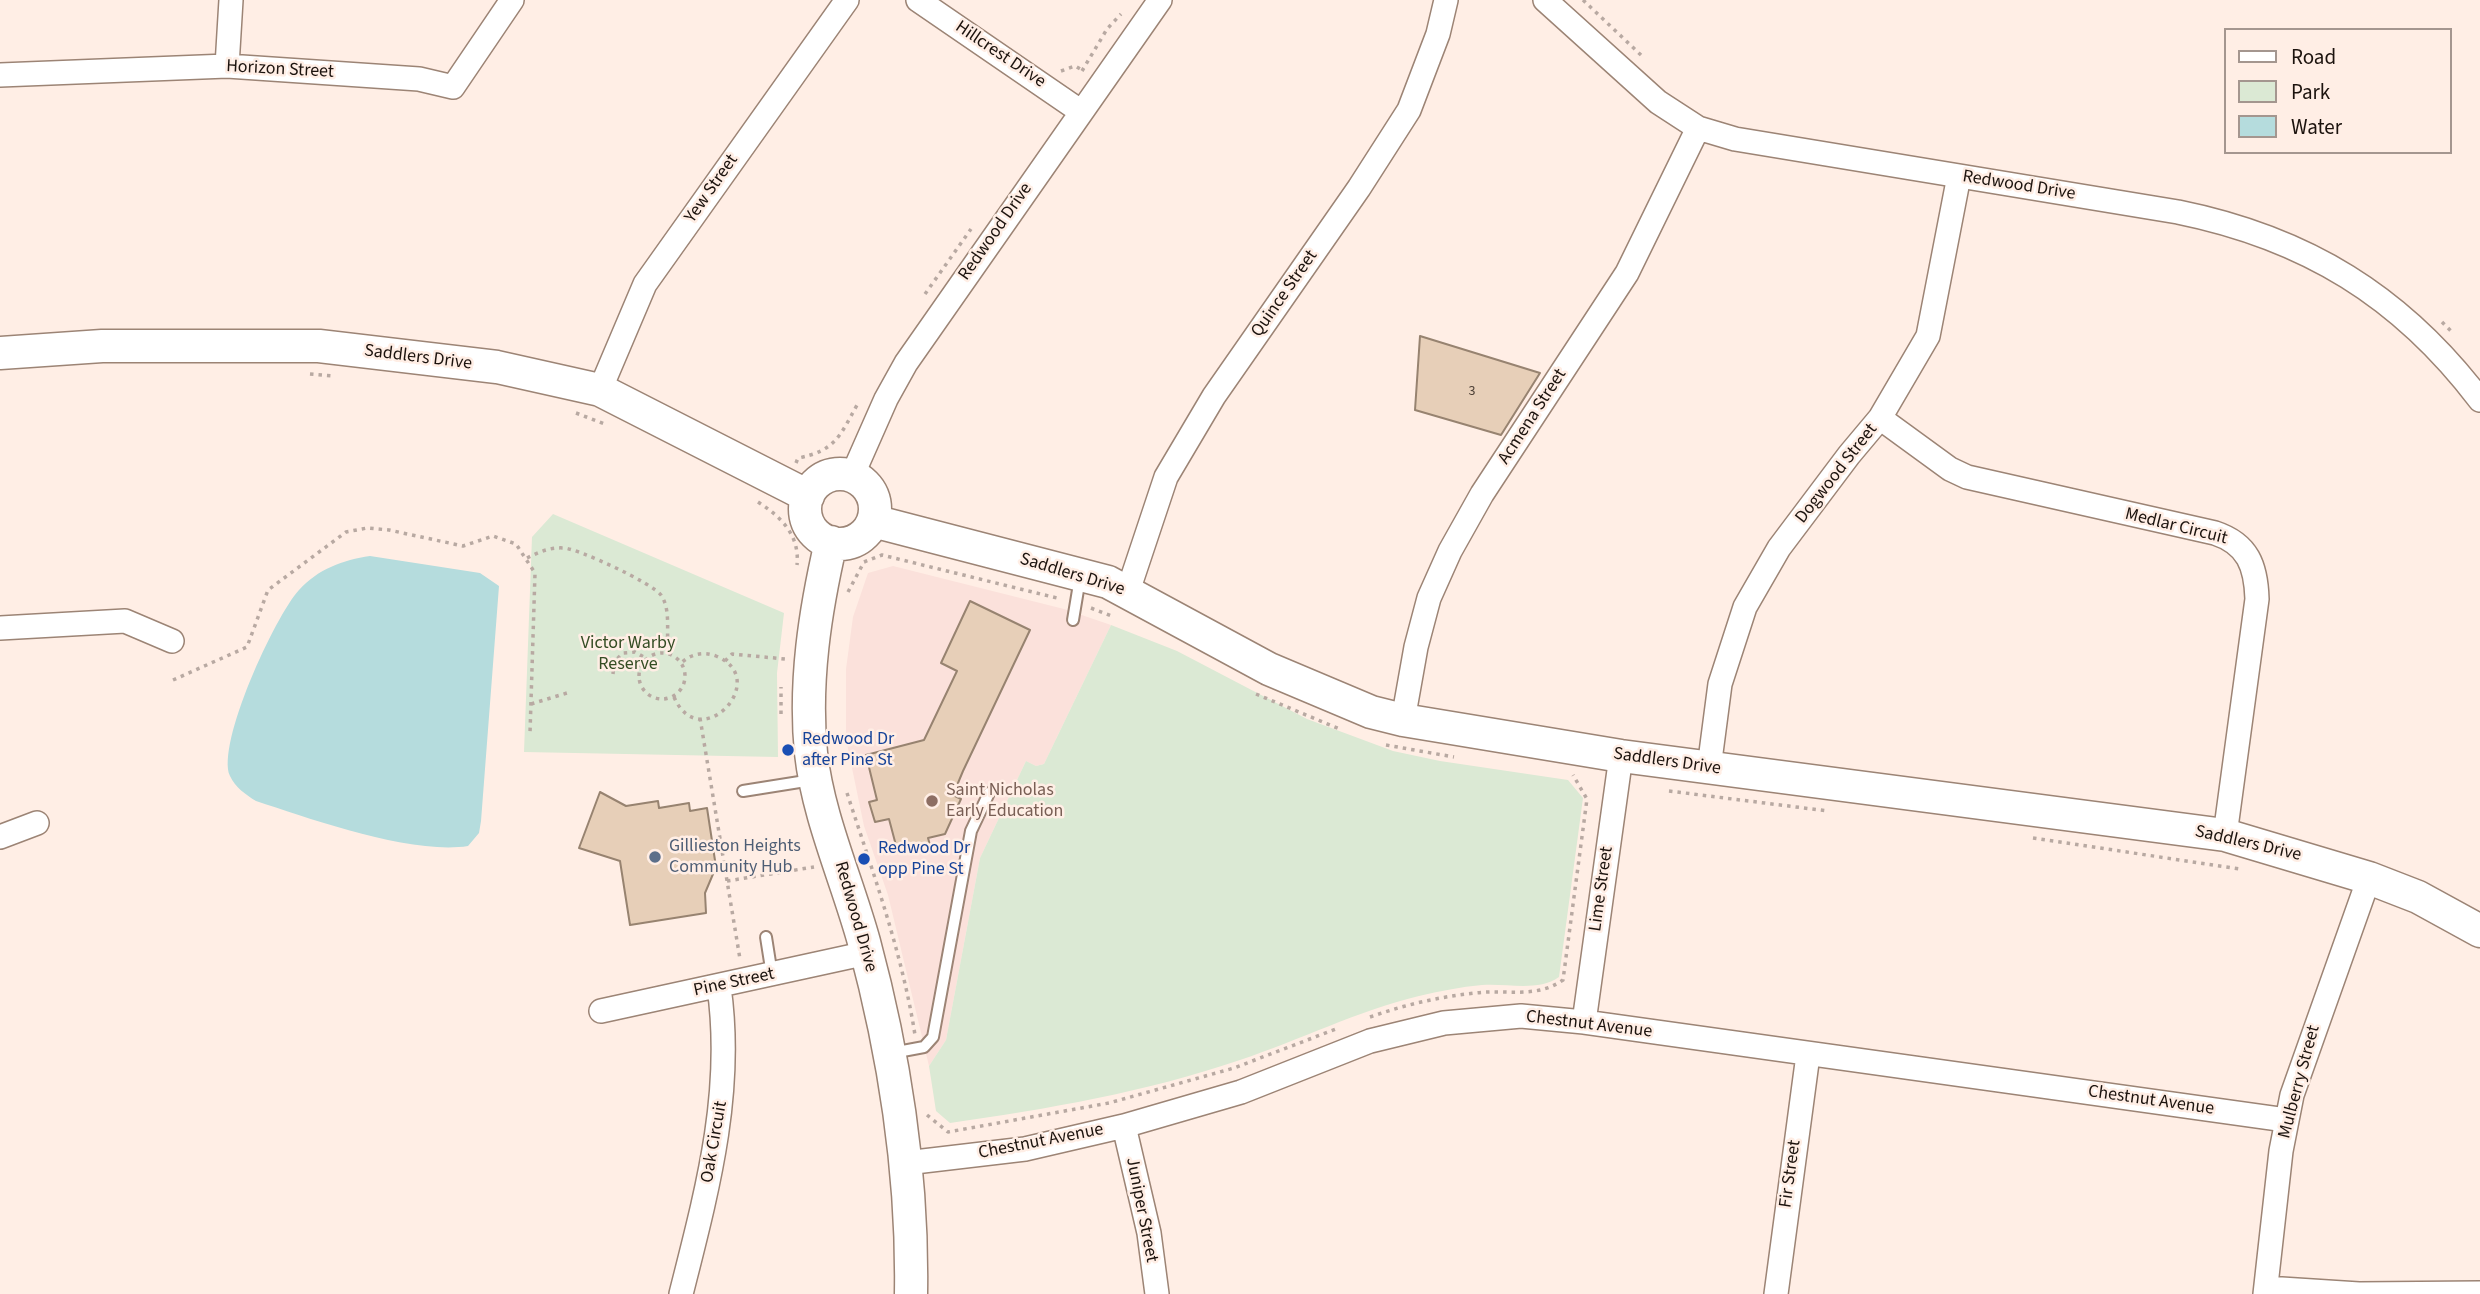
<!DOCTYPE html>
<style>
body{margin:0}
#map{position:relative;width:2480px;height:1294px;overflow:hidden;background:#ffeee5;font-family:"Source Sans 3",sans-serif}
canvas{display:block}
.legend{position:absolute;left:2224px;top:28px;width:228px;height:126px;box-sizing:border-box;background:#ffeee5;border:2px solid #a4968f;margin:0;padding:9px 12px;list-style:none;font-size:21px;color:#1c130e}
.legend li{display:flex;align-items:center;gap:14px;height:35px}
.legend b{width:35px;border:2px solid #a4968f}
</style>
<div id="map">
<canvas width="2480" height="1294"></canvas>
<ul class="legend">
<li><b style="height:9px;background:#fff"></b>Road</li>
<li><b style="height:19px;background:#dbe9d4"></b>Park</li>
<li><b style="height:19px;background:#b5dcdd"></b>Water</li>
</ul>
</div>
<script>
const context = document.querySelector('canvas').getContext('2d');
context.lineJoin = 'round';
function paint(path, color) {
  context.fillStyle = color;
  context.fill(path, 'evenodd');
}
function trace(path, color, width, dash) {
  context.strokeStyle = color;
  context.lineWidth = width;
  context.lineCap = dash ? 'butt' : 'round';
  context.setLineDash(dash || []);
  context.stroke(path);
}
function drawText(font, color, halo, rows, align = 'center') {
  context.font = font + ' "Source Sans 3",sans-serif';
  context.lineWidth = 5;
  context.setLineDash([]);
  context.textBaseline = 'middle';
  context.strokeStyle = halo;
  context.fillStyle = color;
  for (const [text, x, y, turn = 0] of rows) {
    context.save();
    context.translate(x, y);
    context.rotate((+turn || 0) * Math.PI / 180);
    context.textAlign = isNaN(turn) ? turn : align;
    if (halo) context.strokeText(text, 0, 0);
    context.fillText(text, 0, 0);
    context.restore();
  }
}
paint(new Path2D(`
 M893 566 1064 609 1111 625 1044 764 1036 766 1026 761 980 858 946 1040 929 1066 888 895 864 826 846 739V669L853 617 868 573Z`), '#fbe1db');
paint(new Path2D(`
 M553 514 784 613 777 673 778 757 524 752 532 537Z
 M1111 625 1177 651 1307 719 1393 751 1440 761 1568 780 1583 798 1559 977C1538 992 1507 983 1482 985 1461 987 1439 991 1419 996 1357 1011 1300 1040 1240 1060 1146 1092 1048 1109 950 1123L936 1111 929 1066 946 1040 980 858 1026 761 1036 766 1044 764Z`), '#dbe9d4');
paint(new Path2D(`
 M370 556 480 573 499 586 481 821 479 833 468 846C412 855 311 819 256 801 246 795 235 787 230 776 216 744 275 616 299 590 318 569 343 560 370 556Z`), '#b5dcdd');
const building = new Path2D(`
 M1420 336 1540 373 1501 435 1415 410Z
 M970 601 1030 630 963 771 953 795 961 799 945 834 928 838 930 845 898 853 889 819 875 822 869 802 877 800 866 755 924 740 957 671 941 663Z
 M600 792 626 806 658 801 659 808 689 803 690 811 707 808 716 867 705 893 706 913 630 925 620 861 579 848Z`);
paint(building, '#e7cfb8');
trace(building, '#978370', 2);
const lane = new Path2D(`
 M1073 620 1080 578
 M743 791 812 780
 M766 937 772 975
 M892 1053 924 1047 933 1037 971 831 989 793`);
const street = new Path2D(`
 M918 0 1080 111
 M1545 0 1658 102 1698 128 1735 139 2178 212C2306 238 2401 296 2480 400
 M227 66 231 0
 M0 75 227 66 419 79 453 87 512 0
 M600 390 645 284 847 0
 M1880 418 1950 469 1967 477 2215 533C2248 544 2256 566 2257 599L2225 835
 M852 476 886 399 906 363 1160 0
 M1128 591 1166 477 1214 396 1359 188 1409 110 1438 34 1446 0
 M0 628 125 621 172 641
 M1403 720 1416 647 1429 598 1450 551 1482 494 1627 273 1698 128
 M1709 768 1720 684 1745 607 1779 548 1849 455 1880 418 1928 336 1959 176
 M0 837 37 823
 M601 1011 867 953
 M1584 1022 1621 756
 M1124 1126 1149 1233 1157 1294
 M906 1163 1025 1149 1124 1126 1241 1092 1370 1041 1444 1023 1521 1016 1584 1022 2286 1120
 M2266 1288 2359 1294 2480 1293
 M681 1294C707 1191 734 1093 719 987
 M1776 1294 1808 1055
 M2265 1294 2281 1151 2292 1095 2369 878`);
const secondary = new Path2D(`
 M0 353 102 346H319L497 367 600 390 808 496
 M805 509a35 35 0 1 1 70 0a35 35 0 1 1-70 0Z
 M873 521 1108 582 1269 669 1371 712 1403 720 1621 756 2225 835 2369 878 2418 897 2480 931
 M831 542C815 611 804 682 811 753 818 817 847 880 864 942 895 1057 913 1175 911 1294`);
trace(lane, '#9c8475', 14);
trace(street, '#9c8475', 26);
trace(secondary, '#9c8475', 35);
trace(new Path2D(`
 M1583 0 1642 56
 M1061 71 1075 66 1082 70
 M1082 71 1107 29 1121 14
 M925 294 971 229
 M2442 322 2454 334
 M310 374 334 376
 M576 413 605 424
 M796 463 798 458C835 451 840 436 857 405
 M758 502C781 517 800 535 797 565
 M527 558C539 552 550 547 564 548 579 549 652 583 661 595 672 611 665 636 669 654
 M848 592 864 562 882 555 1061 599
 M1091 608 1114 617
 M639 676a23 23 0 1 1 46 0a23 23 0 1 1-46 0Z
 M725 661 732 654 785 659
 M613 674 614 662 623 653 635 652 647 659
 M173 680 247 647 268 590 346 532 367 528 389 530 463 546 493 536 516 544 535 573 530 733
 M1256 694 1342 730
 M674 697C700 757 773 679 716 656 703 651 691 654 681 663
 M531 704 567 693
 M781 714V687
 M700 718 740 959
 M1386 745 1454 757
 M1669 791 1828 811
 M847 793C873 873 902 952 915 1035
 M2033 838 2240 869
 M727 881 814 867
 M1370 1017C1404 1005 1438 997 1475 993 1506 989 1536 999 1563 980L1587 799 1573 775
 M927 1115 948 1132 1109 1103 1234 1068 1336 1029`), '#b8a9a2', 3.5, [3.5, 5]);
trace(lane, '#fff', 10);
trace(street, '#fff', 23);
trace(secondary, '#fff', 32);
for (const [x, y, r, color] of [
 [788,750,7,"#1a4fb4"],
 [932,801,7,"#8d6e63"],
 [655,857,7,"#5c6f8a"],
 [864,859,7,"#1a4fb4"]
]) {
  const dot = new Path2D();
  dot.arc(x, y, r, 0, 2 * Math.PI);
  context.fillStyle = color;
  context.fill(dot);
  trace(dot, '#ffeee5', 2.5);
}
drawText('14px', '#4f4238', null, [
 ["3",1472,392]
]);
drawText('18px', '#1c130e', '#ffeee5', [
 ["Hillcrest Drive",1000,55,34],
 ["Horizon Street",280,70,3],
 ["Redwood Drive",2019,186,9],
 ["Yew Street",712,189,-55],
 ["Redwood Drive",996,232,-55],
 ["Quince Street",1285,294,-55],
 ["Saddlers Drive",418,358,7],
 ["Acmena Street",1533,417,-57],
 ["Dogwood Street",1837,474,-52],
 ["Medlar Circuit",2176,527,14],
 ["Saddlers Drive",1072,575,17],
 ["Saddlers Drive",1667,762,8],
 ["Saddlers Drive",2248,844,13],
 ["Lime Street",1602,889,-82],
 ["Redwood Drive",855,917,74],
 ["Pine Street",734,983,-12],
 ["Chestnut Avenue",1589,1025,7],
 ["Mulberry Street",2300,1082,-75],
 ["Chestnut Avenue",2151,1101,8],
 ["Oak Circuit",715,1142,-80],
 ["Chestnut Avenue",1041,1142,-11],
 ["Fir Street",1791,1174,-82],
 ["Juniper Street",1141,1210,79]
]);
drawText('18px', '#354d24', '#ffeee5', [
 ["Victor Warby",628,644],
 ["Reserve",628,665]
]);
drawText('18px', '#164399', '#ffeee5', [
 ["Redwood Dr",802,740],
 ["after Pine St",802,761],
 ["Redwood Dr",878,849],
 ["opp Pine St",878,870]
], 'left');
drawText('18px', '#785e54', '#ffeee5', [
 ["Saint Nicholas",946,791],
 ["Early Education",946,812]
], 'left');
drawText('18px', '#4e5e75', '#ffeee5', [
 ["Gillieston Heights",669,847],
 ["Community Hub",669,868]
], 'left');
</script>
